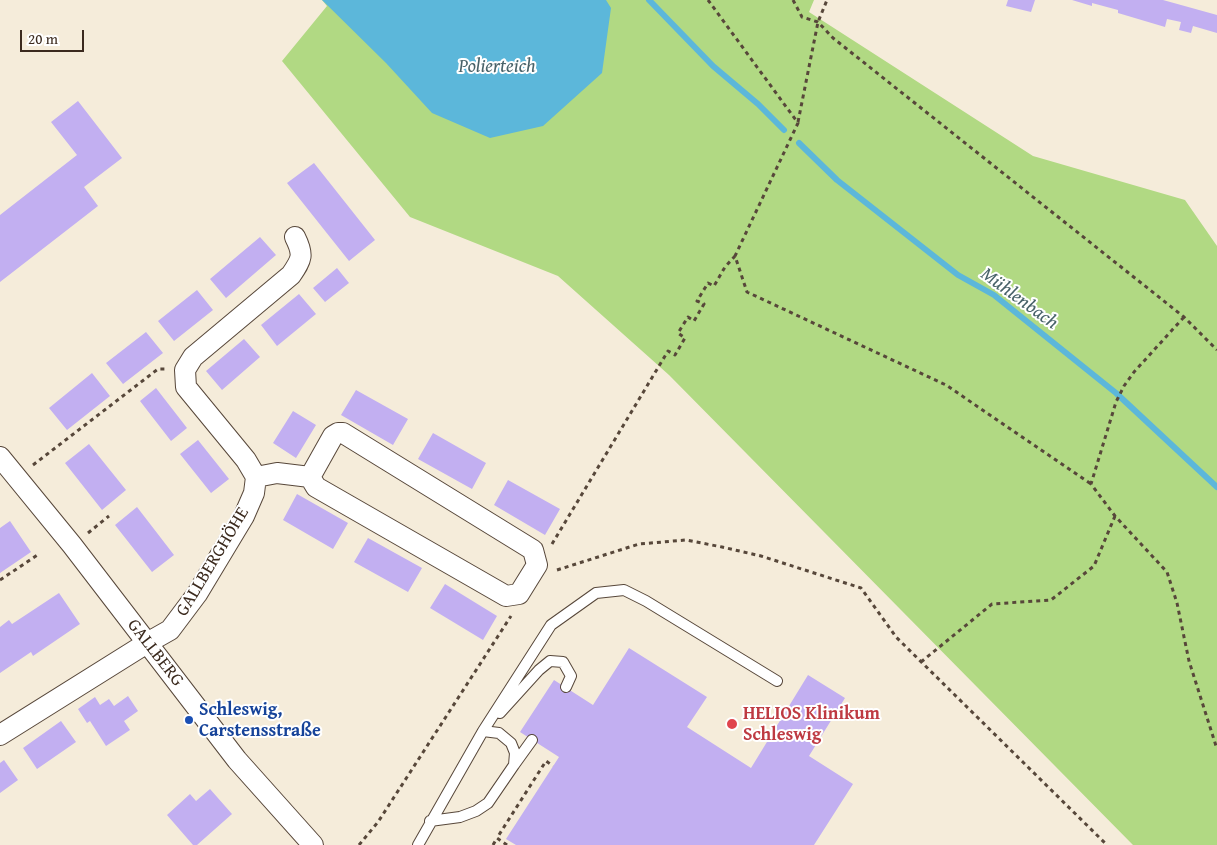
<!DOCTYPE html>
<meta charset="utf-8">
<style>
body{margin:0}
#map{position:relative;width:1217px;height:845px;overflow:hidden;background:#f5ecda;font-family:"Gentium Book Plus",serif}
canvas{display:block}
.scale{position:absolute;left:20px;top:30px;width:64px;height:22px;box-sizing:border-box;border:2px solid #3b2a1e;border-top:0;padding-left:6px;font-size:15px;line-height:18px;white-space:nowrap;color:#3b2a1e;-webkit-text-stroke:4px #fff;paint-order:stroke}
</style>
<div id="map">
<canvas width="1217" height="845"></canvas>
<div class="scale">20 m</div>
</div>
<script>
const context = document.querySelector('canvas').getContext('2d');
context.lineJoin = 'round';
function paint(path, color) {
  context.fillStyle = color;
  context.fill(path, 'evenodd');
}
function trace(path, color, width, dash) {
  context.strokeStyle = color;
  context.lineWidth = width;
  context.lineCap = dash ? 'butt' : 'round';
  context.setLineDash(dash || []);
  context.stroke(path);
}
function drawText(font, color, halo, rows, align = 'center') {
  context.font = font + ' "Gentium Book Plus",serif';
  context.lineWidth = 4;
  context.setLineDash([]);
  context.textBaseline = 'middle';
  context.strokeStyle = halo;
  context.fillStyle = color;
  for (const [text, x, y, turn = 0] of rows) {
    context.save();
    context.translate(x, y);
    context.rotate((+turn || 0) * Math.PI / 180);
    context.textAlign = isNaN(turn) ? turn : align;
    if (halo) context.strokeText(text, 0, 0);
    context.fillText(text, 0, 0);
    context.restore();
  }
}
paint(new Path2D(`
 M322 0H814L809 12 1033 156 1185 200 1217 246V845H1133L669 375 558 276 410 217 282 61 327 6Z`), '#b1d983');
paint(new Path2D(`
 M322 0H606L611 8 602 73 543 126 490 138 432 113 386 63Z`), '#5cb7da');
trace(new Path2D(`
 M649 0 713 66 758 104 784 130
 M799 143 837 180 958 275 994 295 1116 393 1217 487`), '#5cb7da', 6);
paint(new Path2D(`
 M1008 0H1035L1031 12 1006 6Z
 M1072 0H1163L1217 15V33L1193 26 1191 33 1179 30 1181 22 1167 19 1165 27 1118 13V10L1092 3V6Z
 M78 101 122 158 84 187 98 206 0 282V215L77 155 51 122Z
 M314 163 375 240 349 261 287 183Z
 M260 237 276 255 226 298 210 279Z
 M337 268 349 283 325 302 313 288Z
 M197 290 213 310 174 341 158 321Z
 M299 294 316 314 277 346 261 325Z
 M146 332 163 353 123 384 106 363Z
 M244 339 260 357 222 390 206 371Z
 M92 373 110 396 67 430 49 408Z
 M156 388 187 428 171 441 140 401Z
 M356 390 408 419 393 445 341 415Z
 M293 411 316 425 296 458 273 443Z
 M433 433 486 463 472 489 418 459Z
 M198 440 229 479 211 493 180 454Z
 M89 444 126 490 102 510 65 463Z
 M508 480 560 509 545 535 494 505Z
 M297 494 348 523 333 549 283 520Z
 M137 507 174 555 152 572 115 525Z
 M10 521 31 552 0 573V528Z
 M368 538 422 568 408 592 354 562Z
 M445 584 497 616 483 640 430 608Z
 M59 593 80 624 33 656 31 652 0 673V627L9 620 12 624Z
 M629 648 707 697 687 727 751 768 808 675 845 698 809 756 853 784 814 845H516L506 839 559 757 520 732 554 680 593 705Z
 M128 696 138 711 124 721 130 730 106 746 90 721 87 723 78 709 95 697 100 705 109 699 114 706Z
 M61 721 76 742 37 769 23 748Z
 M4 760 18 780 0 793V763Z
 M210 789 232 814 197 845H193L167 815 190 794 196 801Z`), '#c2aff1');
const lane = new Path2D(`
 M500 713 539 670 550 661 563 662 571 676 566 687
 M514 765 532 740
 M430 821 460 817 476 811 488 803 514 765 515 753 511 743 499 733 483 731
 M418 845 483 731 551 625 596 593 624 590 646 601 777 681`);
const street = new Path2D(`
 M0 457 72 545 237 760 313 845
 M256 477 277 473 310 477 316 487 506 596 519 594 537 565 533 550 343 433H338L333 436 310 477
 M0 735 147 643 170 630 197 594 244 516 254 493 256 477 246 460 186 387 185 370 193 357 291 275C302 259 304 255 295 237`);
trace(lane, '#57473a', 12);
trace(street, '#57473a', 22);
trace(new Path2D(`
 M708 0 798 123 735 256 747 292 946 385 1091 484
 M793 0 802 17 818 22 833 38 1184 317 1217 350
 M798 122 818 22 827 0
 M1184 317 1134 372 1124 386 1116 402 1091 484 1115 516 1167 572 1177 603 1189 661 1217 749
 M33 465 158 369H166
 M88 533 109 516
 M552 544 668 351 675 355 685 338 678 333 688 317 694 321 704 304 697 301 708 283 714 286 725 267 735 256
 M557 570 639 544 686 540 722 547 761 556 861 588 896 637 1107 845
 M0 580 39 554
 M921 662 992 604 1051 600 1094 566 1115 516
 M359 845 378 822 511 616
 M493 845 497 838
 M507 845 497 838 546 761 553 766`), '#57473a', 3, [4, 4]);
trace(lane, '#fff', 10);
trace(street, '#fff', 20);
for (const [x, y, r, color] of [
 [189,720,5,"#1a4fb4"],
 [732,724,6,"#e0444e"]
]) {
  const dot = new Path2D();
  dot.arc(x, y, r, 0, 2 * Math.PI);
  context.fillStyle = color;
  context.fill(dot);
  trace(dot, '#fff', 2);
}
drawText('18px', '#3b2a1e', '#fff', [
 ["GALLBERGHÖHE",213,562,-59],
 ["GALLBERG",155,653,52]
]);
drawText('bold 18px', '#164399', '#fff', [
 ["Schleswig,",199,710],
 ["Carstensstraße",199,731]
], 'left');
drawText('bold 18px', '#be3a42', '#fff', [
 ["HELIOS Klinikum",743,714],
 ["Schleswig",743,735]
], 'left');
drawText('italic 19px', '#486269', '#fff', [
 ["Polierteich",497,67],
 ["Mühlenbach",1019,299,36]
]);
</script>
